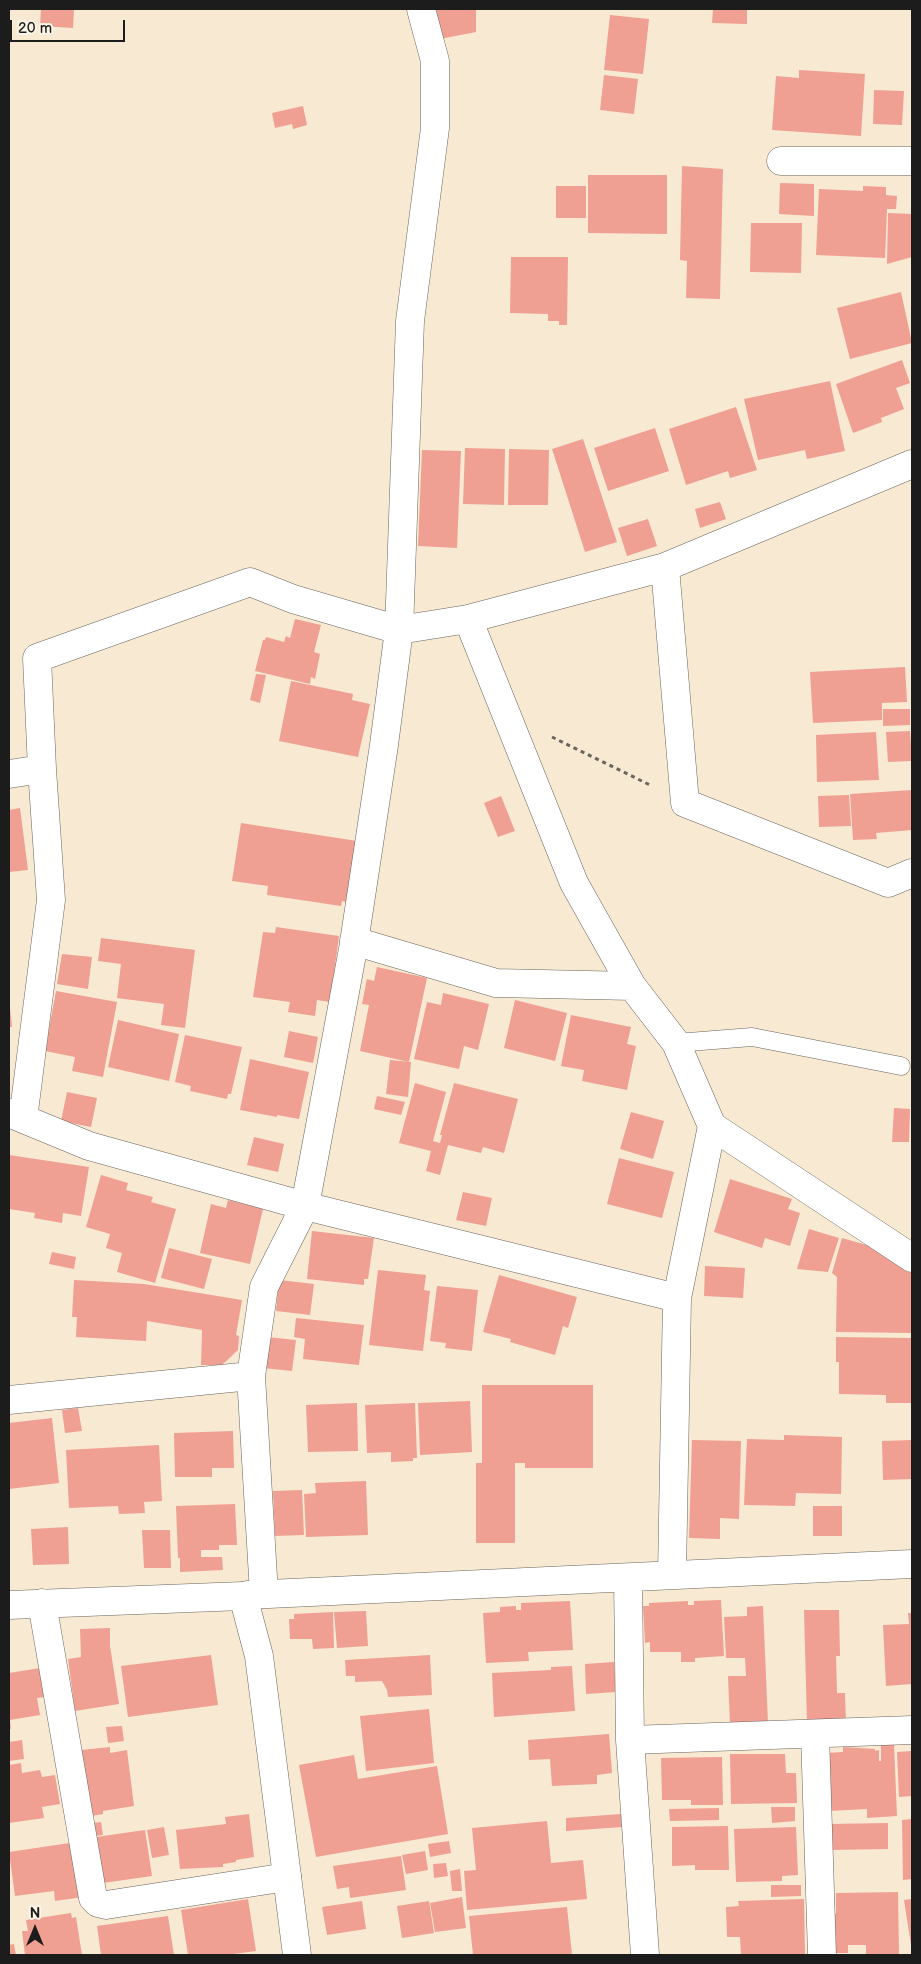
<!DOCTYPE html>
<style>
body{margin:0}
#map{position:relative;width:921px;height:1964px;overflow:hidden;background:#f8e9d2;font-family:"Balsamiq Sans",sans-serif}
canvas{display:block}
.frame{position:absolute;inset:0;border:10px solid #1c1c1c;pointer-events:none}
.north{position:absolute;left:10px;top:1904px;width:50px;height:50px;-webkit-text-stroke:4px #fcf5e5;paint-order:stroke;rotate:0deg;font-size:14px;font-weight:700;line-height:20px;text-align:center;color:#1c1c1c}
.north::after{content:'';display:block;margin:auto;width:18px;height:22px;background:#1c1c1c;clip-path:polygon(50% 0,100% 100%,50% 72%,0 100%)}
.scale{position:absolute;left:10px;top:20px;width:115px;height:22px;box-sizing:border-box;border:2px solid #1c1c1c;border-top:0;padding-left:6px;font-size:15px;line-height:18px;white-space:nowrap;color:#1c1c1c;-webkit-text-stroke:4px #fcf5e5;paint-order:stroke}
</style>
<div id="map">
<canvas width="921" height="1964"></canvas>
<div class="frame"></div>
<div class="north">N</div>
<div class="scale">20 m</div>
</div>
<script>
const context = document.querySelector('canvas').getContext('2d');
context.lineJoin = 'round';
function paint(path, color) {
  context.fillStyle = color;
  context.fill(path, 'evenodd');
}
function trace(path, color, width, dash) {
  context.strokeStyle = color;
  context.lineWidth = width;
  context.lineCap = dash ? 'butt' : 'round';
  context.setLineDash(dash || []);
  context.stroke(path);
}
paint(new Path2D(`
 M41 9H74L73 28 40 26Z
 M431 9H476V32L440 39Z
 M713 9H747V24L712 23Z
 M610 15 649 19 643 74 604 70Z
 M799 70 865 74 861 136 772 130 776 76 799 78Z
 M604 75 638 79 634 114 600 110Z
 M874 90 904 91 902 125 873 124Z
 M303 106 307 125 293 129 292 124 275 128 272 113Z
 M682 166 723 169 720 299 686 298 687 261 680 260Z
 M588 175H667V234L588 233Z
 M780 183 814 184V216L779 214Z
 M556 186H586V218H556Z
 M863 186 886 187V195L897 196 896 209H887L885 258 816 255 819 189 863 191Z
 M888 213 912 214V257L887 264Z
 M751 223H802L801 273 750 272Z
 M511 257H568L567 325H559V321H548V314L510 313Z
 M901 292 912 343 850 359 837 308Z
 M902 360 910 383 896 388 904 409 881 418 882 422 853 433 836 384Z
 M830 381 845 451 807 459 805 450 758 460 744 399Z
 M736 407 757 470 730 478 728 471 686 485 669 429Z
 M655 428 669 471 608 491 594 448Z
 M583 439 617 542 585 552 552 449Z
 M465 448 505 449 504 505 463 504Z
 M509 449 549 450 548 505H508Z
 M422 450 461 451 457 548 418 546Z
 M720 502 726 519 700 528 695 509Z
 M648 519 657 546 627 556 618 528Z
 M295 619 321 625 314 652 320 654 315 679 311 677 310 684 255 671 263 640H265L266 637 284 642 286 636 290 638Z
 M905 667 907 702 882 703V720L813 723 810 672Z
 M256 674 266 675 260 703 250 700Z
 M291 681 353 694 352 700 370 704 358 757 279 741Z
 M883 709H910V725L883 726Z
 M910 731 912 761 888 762 886 732Z
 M876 732 879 780 817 782 816 735Z
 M912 790V830L876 833 877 839 853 840 850 794Z
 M849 795 851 826 819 827 818 796Z
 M501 796 515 831 498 837 484 803Z
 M20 808 28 870 9 872V810Z
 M241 823 357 841 347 902 342 901 341 906 267 895 268 886 232 881Z
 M276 927 339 936 330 1002 317 1000 315 1016 288 1012 290 1002 253 997 263 932 275 933Z
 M101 938 195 950 185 1028 161 1025 164 1004 117 998 121 964 98 961Z
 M62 954 92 957 88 989 57 984Z
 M377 967 427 978 409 1062 360 1051 369 1005 362 1004 367 979 374 981Z
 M56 991 117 1002 103 1077 72 1071 75 1057 45 1051Z
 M443 993 489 1004 478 1050 464 1046 459 1069 414 1059 427 1002 441 1005Z
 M515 1000 567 1013 555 1061 504 1048Z
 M10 1008 12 1027H9V1009Z
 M571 1015 631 1027 627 1044 636 1046 627 1090 582 1081 584 1070 561 1066Z
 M118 1020 179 1034 169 1081 108 1067Z
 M289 1031 318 1037 313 1063 284 1057Z
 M185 1035 242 1047 231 1094H228L227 1099 190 1091 191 1086 175 1082Z
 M250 1059 309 1072 299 1119 277 1115V1117L240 1110Z
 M390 1060 411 1062 408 1097 386 1094Z
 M415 1083 446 1092 433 1141 440 1143 442 1135H440L454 1083 518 1099 504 1153 483 1147 481 1153 448 1145 440 1175 426 1171 431 1151 399 1143Z
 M67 1092 97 1098 91 1127 61 1121Z
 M377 1096 405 1102 401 1115 374 1109Z
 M894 1108 910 1109 909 1142H892Z
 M631 1112 664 1121 653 1159 620 1149Z
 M254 1137 284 1144 278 1172 247 1165Z
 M9 1155 89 1167 81 1216 63 1213 62 1223 34 1218 35 1213 9 1209Z
 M619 1158 674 1172 662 1218 607 1204Z
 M101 1175 128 1183 126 1190 153 1197 151 1202 176 1209 155 1283 117 1272 122 1253 106 1248 110 1234 86 1227Z
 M730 1179 792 1199 788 1209 800 1213 790 1246 765 1238 762 1248 714 1232Z
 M463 1192 492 1198 486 1226 456 1220Z
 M228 1200 263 1209 250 1264 200 1253 211 1204 226 1208Z
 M809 1229 839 1238 828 1272 797 1269Z
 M312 1231 374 1238 368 1279H364V1285L307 1279Z
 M842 1238 877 1248 912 1269V1333L836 1332 837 1277 832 1273Z
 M169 1248 212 1259 204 1289 161 1278Z
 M52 1252 76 1257 74 1269 49 1264Z
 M705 1266 745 1268 743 1298 704 1296Z
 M378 1270 426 1275 424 1290 430 1291 423 1351 369 1345Z
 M499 1275 577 1297 568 1328 563 1326 555 1355 510 1342 511 1339 483 1332Z
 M74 1280 144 1284 242 1300 236 1335 239 1336 238 1350 222 1365H201L202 1330 147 1321 146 1341 76 1337 77 1317H72Z
 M279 1280 314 1284 310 1315 276 1311Z
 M437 1286 478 1290 472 1351 445 1348 446 1343 430 1341Z
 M296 1318 364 1325 359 1365 303 1359 305 1339 294 1337Z
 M267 1337 296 1340 292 1371 263 1368Z
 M836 1337 912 1338V1403H886V1395L839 1394V1362H836Z
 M482 1385H593V1468H525V1463H515V1543H476V1463H482Z
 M470 1401 472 1452 420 1455 418 1403Z
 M357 1403 358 1451 308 1452 306 1405Z
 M415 1403 417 1458H413V1461L391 1462V1452L367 1453 365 1405Z
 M78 1408 82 1431 65 1433 62 1410Z
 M52 1418 59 1483 9 1489V1423Z
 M233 1431 234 1468H212V1477H175L174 1433Z
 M784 1435 842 1437 841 1494 796 1493 795 1506 744 1505 747 1439 784 1440Z
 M692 1440 741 1441 739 1519 720 1518V1539L689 1538Z
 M912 1440V1479L883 1480 882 1441Z
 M159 1445 162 1501 144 1502 145 1513 119 1514 118 1506 69 1508 66 1450Z
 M366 1481 368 1535 306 1537 304 1494 316 1493 315 1483Z
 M302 1490 304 1535 275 1536 273 1491Z
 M235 1504 237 1545H219V1550H201V1557H222L223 1570 180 1572V1558H178L176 1506Z
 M813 1506H842V1536H813Z
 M68 1527 69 1564 33 1565 31 1529Z
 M142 1530H170L171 1568H144Z
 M721 1600 724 1656 695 1658V1662H681V1652H650V1642L645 1643 643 1606H649V1603L688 1601V1605H694V1601Z
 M570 1601 573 1650 528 1652 529 1661 486 1663 483 1613 500 1612V1607L516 1606V1610H521V1603Z
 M763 1606 768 1723 730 1725 728 1676H746L745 1658H726L724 1617 747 1616V1607Z
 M804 1610H839L840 1656H836L837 1693H845L846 1724H807Z
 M366 1611 368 1646 337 1648 334 1612Z
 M333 1612 334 1648 313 1649 312 1639H290L289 1619H294V1614Z
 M908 1613H912V1684L886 1686 883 1625 909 1624Z
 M110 1628V1646L119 1704 75 1711 68 1659 81 1657 80 1629Z
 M211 1655 218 1705 128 1717 121 1666Z
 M430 1655 432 1695 388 1697 387 1690 382 1681 355 1682V1676H346L345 1660Z
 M614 1662 616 1692 586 1694 585 1664Z
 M572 1666 575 1711 494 1717 492 1673 551 1670V1667Z
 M40 1668 44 1697 37 1698 40 1715 10 1720 11 1729H9V1673Z
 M429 1709 434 1763 366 1771 360 1716Z
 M122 1726 124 1741 108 1743 106 1727Z
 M609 1734 612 1773 597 1775V1784L552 1786 550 1759 529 1760 528 1740Z
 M22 1740 24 1759 9 1761V1742Z
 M894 1744 897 1816 867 1818V1809L829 1811 826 1753 843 1752V1747L875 1749V1751L879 1750V1761H881V1745Z
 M110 1747V1753L127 1750 134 1806 103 1811V1814L78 1818 81 1750Z
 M912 1751V1796L899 1797 897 1752Z
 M730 1754H785L786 1773H796L797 1803 731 1804Z
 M354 1755 358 1779 437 1766 448 1834 316 1857 299 1765Z
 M722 1757 723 1805H691V1800H662L661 1758Z
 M21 1763 22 1773 40 1770 42 1777 55 1775 60 1804 42 1807 44 1818 9 1823V1765Z
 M771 1807H795V1821L772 1823Z
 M719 1808V1820L670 1821 669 1809Z
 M249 1814 254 1857 236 1860V1862L223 1864V1867L180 1869 176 1830 226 1824 225 1817Z
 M621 1814 622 1827 566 1831V1818Z
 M912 1819V1879L903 1880 902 1820Z
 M547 1821 551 1863 583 1860 587 1899 467 1910 464 1871 476 1870 472 1828Z
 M101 1822 103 1835 87 1837 86 1824Z
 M888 1823V1849L829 1850 830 1824Z
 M728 1826 729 1870H695V1865L672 1866V1827Z
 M164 1827 169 1855 152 1858 147 1830Z
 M796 1827 798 1875 782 1876V1881L736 1882 734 1829Z
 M145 1830 152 1876 96 1884 89 1838Z
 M83 1841 90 1896 55 1901 54 1891 15 1896 9 1852Z
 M449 1841 451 1853 430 1857 428 1844Z
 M425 1851 428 1870 406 1874 402 1855Z
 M401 1856 406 1890 350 1898 349 1887 337 1889 333 1866Z
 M446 1863 448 1876 434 1878 433 1864Z
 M460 1869 462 1891H452L450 1871Z
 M771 1885H801V1896L771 1897Z
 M898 1892 899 1955H866V1945H848V1953H832V1914H836V1893Z
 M462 1897 466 1928 435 1932 430 1903Z
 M248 1899 256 1951 226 1955H188L181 1910Z
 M804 1899 805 1955H741L740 1937H727L726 1907 739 1906 738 1901Z
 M912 1899V1945H911L904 1900Z
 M362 1901 366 1929 327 1935 322 1907Z
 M429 1901 434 1933 402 1938 397 1906Z
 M567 1907 572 1955H473L469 1916Z
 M71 1913 72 1918 76 1917 82 1955H25L22 1931H28L26 1920Z
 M168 1916 174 1955H101L97 1926Z
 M14 1944 16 1955H9V1945Z`), '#f09f93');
const lane = new Path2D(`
 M676 1043 752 1037 901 1066`);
const street = new Path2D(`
 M781 161H912
 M665 567 685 803 888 883 912 873
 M468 619 574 883 632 986 676 1043 712 1126 912 1258
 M9 774 42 769 37 658 250 582 293 599 399 630 468 619 665 567 912 464
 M354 941 496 983 632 986
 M9 1113 89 1146 305 1206 677 1298
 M23 1119 51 900 42 769
 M9 1400 251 1376
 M672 1574 677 1298 712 1126
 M628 1578 630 1740 912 1730
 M264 1594 251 1376 264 1287 305 1206 353 949 384 745 399 630 410 321 435 128V61L421 9
 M247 1595 912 1564
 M42 1603 93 1898 98 1903 106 1905 287 1877
 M815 1734 822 1955
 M630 1740 645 1955`);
const secondary = new Path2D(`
 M9 1605 243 1596 259 1656 297 1955`);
trace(lane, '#69645c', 19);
trace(street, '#69645c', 29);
trace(secondary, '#69645c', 29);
trace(new Path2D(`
 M552 737 650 785`), '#69645c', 3, [4, 4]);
trace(lane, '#fff', 18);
trace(street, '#fff', 28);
trace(secondary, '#fff', 28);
</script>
